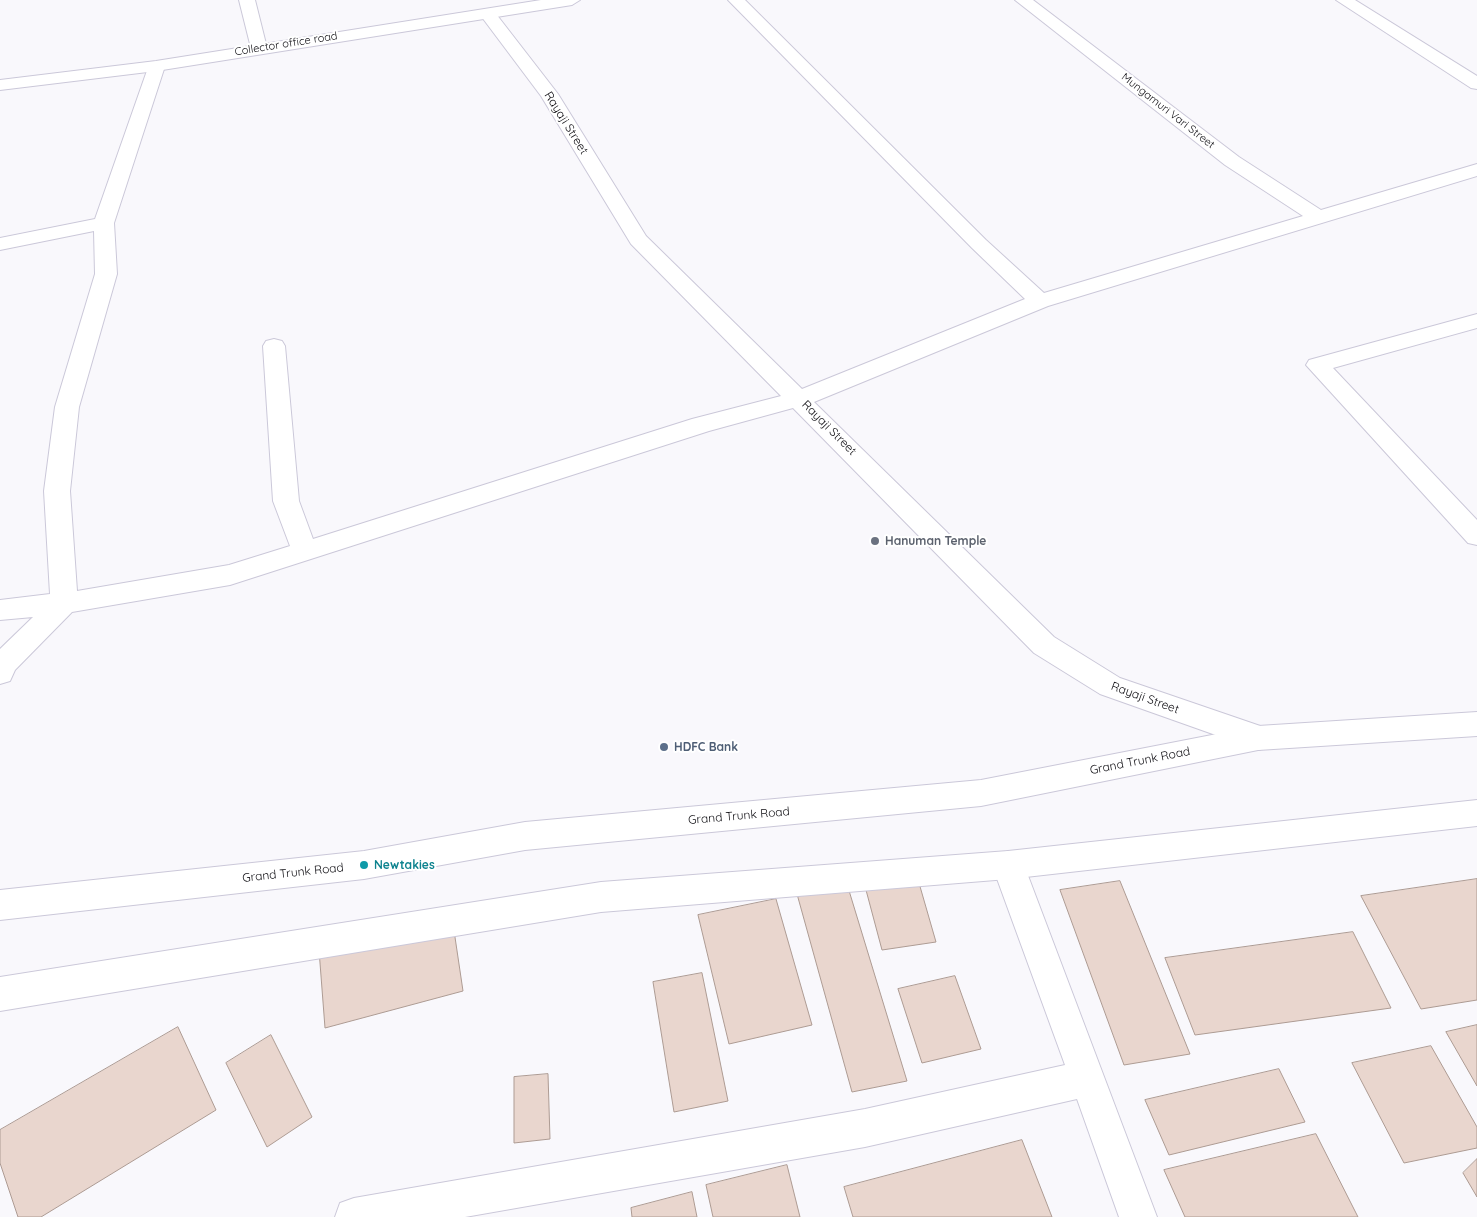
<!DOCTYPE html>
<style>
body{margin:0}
canvas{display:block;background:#f9f8fc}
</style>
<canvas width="1477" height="1217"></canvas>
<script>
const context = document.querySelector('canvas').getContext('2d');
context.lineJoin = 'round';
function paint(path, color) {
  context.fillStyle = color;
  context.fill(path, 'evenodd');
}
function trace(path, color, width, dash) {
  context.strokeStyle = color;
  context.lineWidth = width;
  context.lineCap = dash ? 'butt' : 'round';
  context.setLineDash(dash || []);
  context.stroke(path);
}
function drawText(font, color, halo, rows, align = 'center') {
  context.font = font + ' Quicksand,sans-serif';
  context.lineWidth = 4;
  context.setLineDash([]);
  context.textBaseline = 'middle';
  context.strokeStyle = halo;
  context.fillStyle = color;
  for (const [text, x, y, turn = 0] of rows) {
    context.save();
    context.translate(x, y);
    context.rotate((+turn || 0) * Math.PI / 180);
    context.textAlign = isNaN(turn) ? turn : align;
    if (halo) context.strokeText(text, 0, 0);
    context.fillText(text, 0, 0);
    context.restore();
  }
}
const building = new Path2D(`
 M1477 879V1000L1421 1009 1361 896Z
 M1120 881 1190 1054 1124 1065 1060 890Z
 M919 883 936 942 882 950 866 890Z
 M847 884 907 1081 852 1092 797 894Z
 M776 899 812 1025 729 1044 698 915Z
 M452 917 463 991 325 1028 319 950Z
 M1353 932 1391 1008 1195 1035 1165 958Z
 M702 973 728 1101 674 1112 653 982Z
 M955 976 981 1049 922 1063 898 989Z
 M1477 1025V1086L1446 1032Z
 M178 1027 216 1110 41 1217H18L0 1163V1130Z
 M271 1035 312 1117 267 1147 226 1063Z
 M1431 1046 1477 1127V1148L1404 1163 1352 1063Z
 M1279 1069 1305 1122 1169 1155 1145 1100Z
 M548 1074 550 1139 514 1143V1077Z
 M1316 1134 1358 1217H1185L1164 1170Z
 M1022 1140 1052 1217H853L844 1187Z
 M1477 1159V1197L1463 1173Z
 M787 1165 800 1217H713L706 1185Z
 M692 1192 697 1217H632L631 1208Z`);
paint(building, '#e9d6ce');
trace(building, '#ad9b93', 1);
const minor = new Path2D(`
 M239 0H255L267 48 265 52H253L251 48Z
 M728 0H745L986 240 1044 293 1303 216 1225 165 1015 0H1033L1239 157 1321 210 1477 164V176L1048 306 814 402 1054 637 1120 678 1269 729 1273 738 1269 747 1258 750 1100 694 1034 653 793 408 709 431 230 585 72 612 15 670 10 681 0 684V649L33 617 0 620V600L50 594 44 491 55 407 95 274 94 231 0 250V238L95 219 150 62H162L165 66 114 223 117 274 79 407 70 491 77 591 229 565 290 546 273 501 263 346 266 341 274 339 282 341 285 346 299 501 313 539 692 419 781 396 631 244 541 96 481 16 479 13 481 10H493L558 94 646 236 802 389 1025 299 972 248Z
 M1336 0H1355L1477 76V89L1471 88Z
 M1477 314V328L1333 368 1477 520V545L1468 543 1306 365 1309 360Z
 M1008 851 1019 855 1024 865 1157 1217H1119L1077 1099 865 1147 465 1217H335L340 1203 354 1198 865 1109 1065 1065 992 865 997 855Z`);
const tertiary = new Path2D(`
 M541 0H580L572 5 156 71 0 90V80L156 61Z`);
const secondary = new Path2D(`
 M1477 712V736L1258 750 981 806 525 850 364 879 0 920V890L364 851 525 822 981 780 1258 726Z
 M1477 800V826L1008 879 601 912 0 1011V977L601 882 1008 851Z`);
trace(minor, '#cbc8d9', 2);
trace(tertiary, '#cbc8d9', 2);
trace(secondary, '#cbc8d9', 2);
paint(minor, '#fff');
paint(tertiary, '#fff');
paint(secondary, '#fff');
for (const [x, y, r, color] of [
 [875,541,5,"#6b7280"],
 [664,747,5,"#5c6f8a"],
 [364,865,5,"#0f9aa8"]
]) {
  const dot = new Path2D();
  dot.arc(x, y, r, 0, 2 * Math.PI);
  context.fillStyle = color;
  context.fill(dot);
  trace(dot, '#fff', 2);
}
drawText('11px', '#0e0d12', '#fff', [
 ["Collector office road",286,44,-9],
 ["Mungamuri Vari Street",1168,111,38]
]);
drawText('12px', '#0e0d12', '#fff', [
 ["Rayaji Street",566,123,58],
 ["Rayaji Street",829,428,45],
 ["Rayaji Street",1145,698,20],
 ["Grand Trunk Road",1140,761,-11],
 ["Grand Trunk Road",739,816,-5],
 ["Grand Trunk Road",293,873,-6]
]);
drawText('bold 12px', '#5b616d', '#fff', [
 ["Hanuman Temple",885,541]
], 'left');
drawText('bold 12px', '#4e5e75', '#fff', [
 ["HDFC Bank",674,747]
], 'left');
drawText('bold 12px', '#0d838f', '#fff', [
 ["Newtakies",374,865]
], 'left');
</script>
